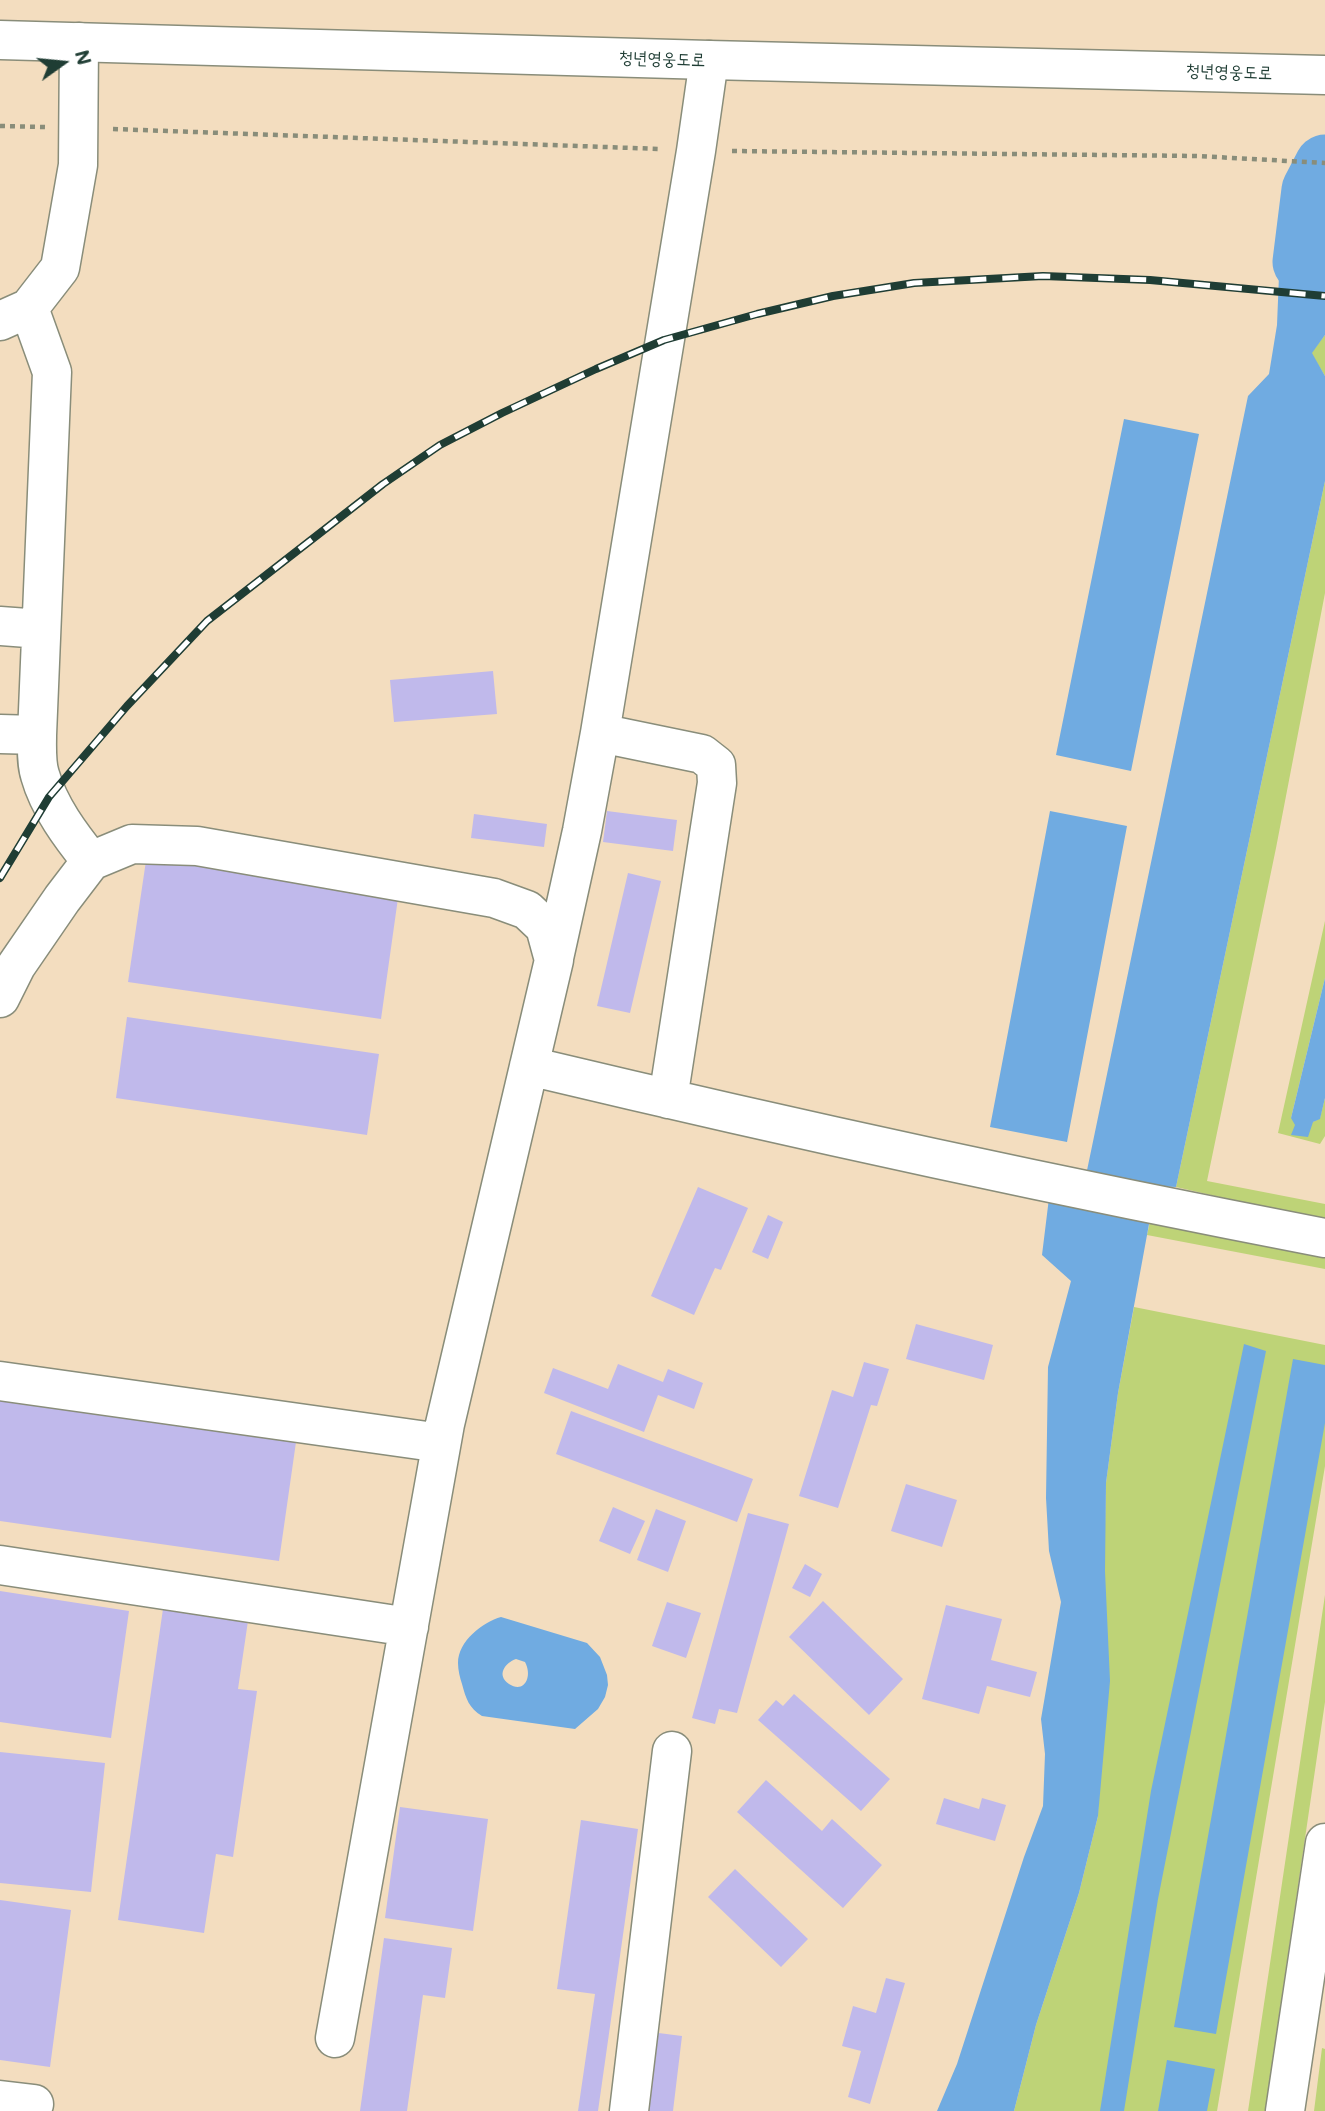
<!DOCTYPE html>
<meta charset="utf-8">
<style>
body{margin:0}
#map{position:relative;width:1325px;height:2111px;overflow:hidden;background:#f3ddbf;font-family:Mali,sans-serif}
canvas{display:block}
.north{position:absolute;left:28px;top:28px;width:70px;height:70px;-webkit-text-stroke:5px #fff;paint-order:stroke;rotate:75deg;font-size:19px;font-weight:700;line-height:28px;text-align:center;color:#1f3d34}
.north::after{content:'';display:block;margin:auto;width:24px;height:32px;background:#1f3d34;clip-path:polygon(50% 0,100% 100%,50% 72%,0 100%)}
</style>
<div id="map">
<canvas width="1325" height="2111"></canvas>
<div class="north">N</div>
</div>
<script>
const context = document.querySelector('canvas').getContext('2d');
context.lineJoin = 'round';
function paint(path, color) {
  context.fillStyle = color;
  context.fill(path, 'evenodd');
}
function trace(path, color, width, dash) {
  context.strokeStyle = color;
  context.lineWidth = width;
  context.lineCap = dash ? 'butt' : 'round';
  context.setLineDash(dash || []);
  context.stroke(path);
}
function drawText(font, color, halo, rows, align = 'center') {
  context.font = font + ' Mali,"Poor Story",sans-serif';
  context.lineWidth = 5;
  context.setLineDash([]);
  context.textBaseline = 'middle';
  context.strokeStyle = halo;
  context.fillStyle = color;
  for (const [text, x, y, turn = 0] of rows) {
    context.save();
    context.translate(x, y);
    context.rotate((+turn || 0) * Math.PI / 180);
    context.textAlign = isNaN(turn) ? turn : align;
    if (halo) context.strokeText(text, 0, 0);
    context.fillText(text, 0, 0);
    context.restore();
  }
}
paint(new Path2D(`
 M1325 335V376L1311 353Z
 M1325 481V593L1276 848 1207 1181 1325 1204V1221L1176 1187Z
 M1325 921V978L1291 1118 1313 1122 1320 1118 1325 1098V1136L1320 1144 1278 1133Z
 M1151 1217 1325 1253V1269L1147 1235Z
 M1134 1307 1325 1345V1466L1217 2111H1014L1036 2025 1079 1893 1098 1816 1106 1483 1118 1393Z
 M1325 1595V1702L1265 2111H1248Z
 M1322 2048 1325 2049V2111H1314Z`), '#bed377');
paint(new Path2D(`
 M1300 178H1325V223L1308 263 1325 268V335L1312 353 1325 376V481L1176 1187 1156 1186 1118 1393 1106 1483 1105 1571 1110 1681 1098 1816 1079 1893 1036 2025 1014 2111H937L957 2064 1024 1857 1043 1806 1045 1754 1041 1719 1061 1602 1049 1551 1046 1498 1048 1367 1071 1281 1042 1255 1049 1198 1080 1204 1248 396 1269 374 1277 325 1280 251Z
 M1124 419 1199 434 1131 771 1056 755Z
 M1050 811 1127 826 1067 1142 990 1127Z
 M1325 978V1098L1320 1119 1313 1122 1308 1137 1291 1135 1295 1125 1291 1118Z
 M1244 1344 1266 1351 1158 1899 1124 2111H1100L1151 1791Z
 M1293 1359 1325 1365V1423L1216 2034 1174 2027Z
 M501 1617 587 1643 600 1657 607 1675 608 1685 605 1697 598 1709 575 1729 482 1716C469 1708 466 1699 462 1684 460 1678 458 1670 458 1663 458 1641 483 1622 501 1617ZM516 1659 525 1662C533 1677 524 1694 509 1684 496 1675 505 1663 516 1659Z
 M1167 2060 1215 2069 1207 2111H1158Z`), '#70abe1');
trace(new Path2D(`
 M1303 262 1312 190 1325 165`), '#70abe1', 61);
paint(new Path2D(`
 M493 671 497 714 394 722 390 680Z
 M607 811 677 820 673 851 603 842Z
 M474 814 547 824 544 847 471 838Z
 M147 854 399 891 381 1019 128 982Z
 M628 873 661 881 630 1013 597 1006Z
 M127 1017 379 1054 367 1135 116 1098Z
 M698 1187 748 1208 721 1270 715 1268 694 1315 651 1296Z
 M768 1215 783 1222 768 1259 752 1252Z
 M916 1324 993 1345 984 1380 906 1359Z
 M864 1362 889 1369 877 1406 871 1405 838 1508 799 1496 832 1390 853 1397Z
 M618 1364 663 1382 668 1369 703 1383 694 1409 658 1395 644 1432 544 1393 553 1368 608 1389Z
 M0 1392 297 1435 279 1561 0 1521Z
 M571 1411 753 1479 737 1522 556 1454Z
 M906 1484 957 1500 942 1547 891 1531Z
 M613 1507 645 1521 630 1554 599 1541Z
 M656 1509 686 1521 668 1572 637 1560Z
 M748 1513 789 1524 737 1713 719 1709 715 1724 692 1718Z
 M805 1564 822 1574 810 1597 792 1588Z
 M0 1591 129 1611 111 1738 0 1722Z
 M823 1601 903 1679 869 1715 789 1637Z
 M164 1602 249 1614 238 1689 257 1691 233 1857 216 1854 204 1933 118 1920Z
 M667 1602 701 1613 686 1658 652 1646Z
 M946 1605 1002 1619 991 1660 1037 1672 1030 1697 987 1686 979 1714 922 1699Z
 M794 1694 890 1779 861 1811 758 1720 776 1700 783 1706Z
 M0 1752 105 1763 91 1892 0 1883Z
 M766 1780 822 1831 832 1819 882 1865 843 1908 737 1812Z
 M944 1798 979 1809 982 1798 1006 1805 995 1841 936 1824Z
 M400 1807 488 1819 473 1931 385 1918Z
 M581 1820 638 1829 598 2111H578L595 1994 557 1989Z
 M735 1869 808 1939 781 1967 708 1897Z
 M0 1900 71 1910 50 2067 0 2060Z
 M384 1938 452 1948 445 1998 423 1995 407 2111H360Z
 M886 1978 905 1983 870 2104 848 2097 861 2051 842 2046 853 2006 876 2013Z
 M643 2031 682 2036 673 2111H634Z`), '#c0b9eb');
const minor = new Path2D(`
 M29 308 52 372 37 735C37 748 36 763 40 775 49 807 71 836 91 861
 M0 321 29 308 60 268 78 165 79 42
 M0 626 41 629
 M600 733 702 754 716 765 717 783 668 1099
 M0 734 37 735
 M554 958 582 831 600 733 696 151 709 60
 M0 998 16 966 62 899 91 861 132 844 197 846 494 898 527 910 545 927 554 960 445 1424 335 2038
 M529 1066C793 1129 1059 1187 1325 1238
 M0 1381 441 1443
 M0 1565 409 1627
 M0 2100 34 2104
 M629 2111 672 1751
 M1285 2111 1325 1843`);
const highway = new Path2D(`
 M0 40 709 60 1325 75`);
trace(minor, '#898d7a', 41);
trace(highway, '#898d7a', 41);
trace(new Path2D(`
 M0 126 45 127
 M113 129 660 149
 M732 151 1197 156 1325 163`), '#898d7a', 4.5, [5, 5]);
trace(minor, '#fff', 38);
trace(highway, '#fff', 38);
const rail = new Path2D(`
 M0 878 49 797 127 706 207 621 383 484 440 445 502 413 596 369 664 340 757 314 833 296 914 283 1043 276 1150 280 1325 296`);
trace(rail, '#1f3d34', 8);
trace(rail, '#fff', 5, [16]);
drawText('18px', '#1f3d34', '#fff', [
 ["청년영웅도로",662,59,2],
 ["청년영웅도로",1229,72,2]
]);
</script>
